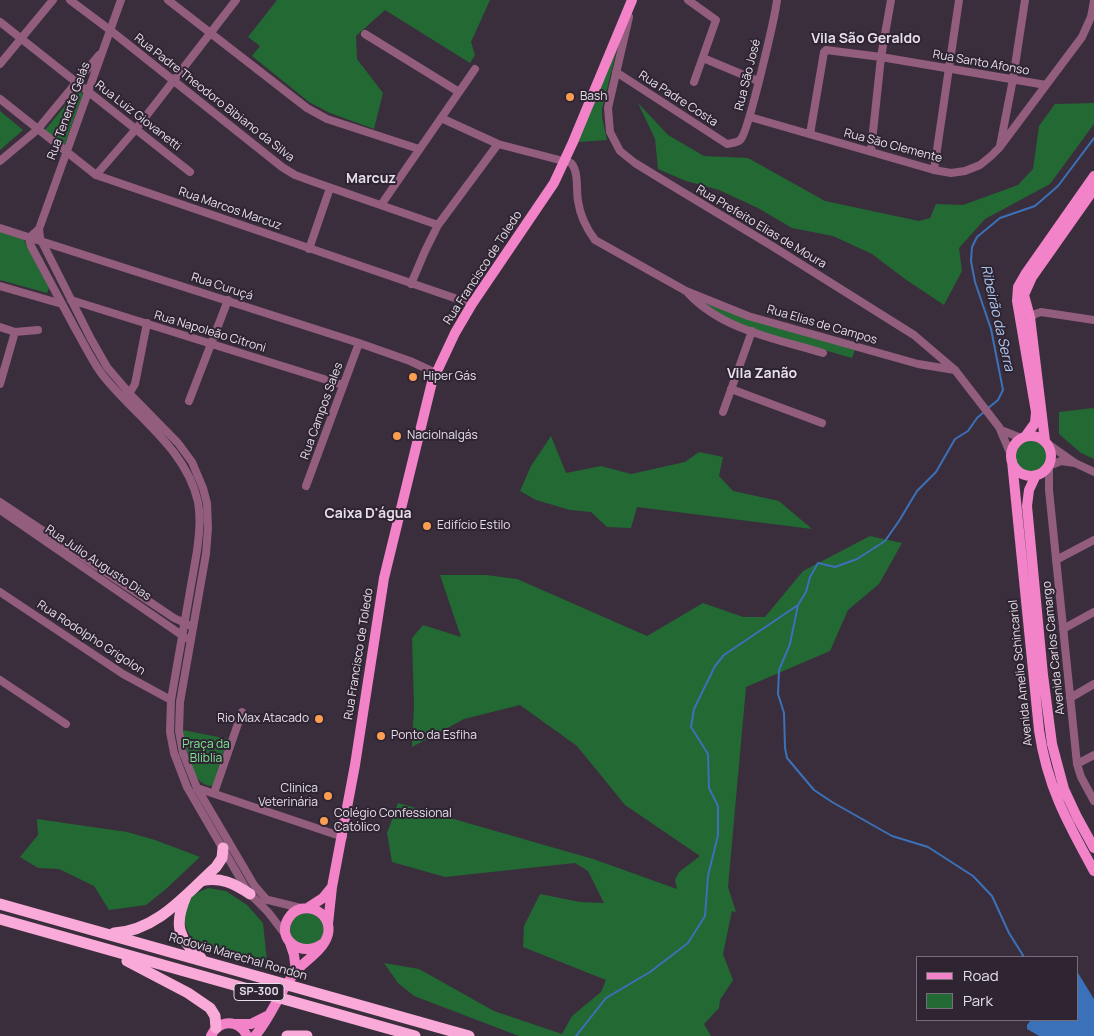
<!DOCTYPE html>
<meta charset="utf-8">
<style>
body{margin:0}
#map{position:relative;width:1094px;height:1036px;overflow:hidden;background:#3a2e3c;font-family:Manrope,sans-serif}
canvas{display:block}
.legend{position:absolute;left:916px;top:956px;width:162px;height:65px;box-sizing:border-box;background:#2f2432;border:1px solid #786e7b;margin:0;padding:6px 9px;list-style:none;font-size:15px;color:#e6dee8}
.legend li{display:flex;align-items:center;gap:10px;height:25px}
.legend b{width:25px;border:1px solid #786e7b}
</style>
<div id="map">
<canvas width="1094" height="1036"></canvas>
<ul class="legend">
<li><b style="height:6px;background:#f283c8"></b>Road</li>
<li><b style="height:14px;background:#226934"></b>Park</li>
</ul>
</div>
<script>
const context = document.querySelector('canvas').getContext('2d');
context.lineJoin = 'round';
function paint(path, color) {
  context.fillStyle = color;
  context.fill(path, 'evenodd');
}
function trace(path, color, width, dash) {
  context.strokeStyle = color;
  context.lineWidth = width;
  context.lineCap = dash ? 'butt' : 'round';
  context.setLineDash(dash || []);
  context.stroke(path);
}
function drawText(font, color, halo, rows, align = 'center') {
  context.font = font + ' Manrope,sans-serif';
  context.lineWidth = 4;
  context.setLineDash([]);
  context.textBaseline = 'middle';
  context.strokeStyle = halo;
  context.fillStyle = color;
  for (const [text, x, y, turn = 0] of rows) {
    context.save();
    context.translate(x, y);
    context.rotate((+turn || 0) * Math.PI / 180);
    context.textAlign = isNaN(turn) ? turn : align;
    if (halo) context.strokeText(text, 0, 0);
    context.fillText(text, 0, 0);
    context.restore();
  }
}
paint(new Path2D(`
 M277 0H490L471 42 475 55 470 63 385 10 356 36 357 59 383 93 374 129 330 113 309 102 252 56 260 46 248 37Z
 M619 41 602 109V117L607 140 578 142Z
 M78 90 83 94 64 146 45 130Z
 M638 103 668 135 704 156 748 158 825 201 919 221 930 218 936 204 963 205 1018 185 1033 169 1039 126 1055 104 1094 103V124L1050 184 985 219 959 248 962 271 944 305 905 279 872 254 833 236 792 228 758 208 719 190 686 181 658 169 655 139Z
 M0 111 23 130 0 150Z
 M0 231 17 236 24 240 49 288 47 293 0 280Z
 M701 301 741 316 855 350 852 358 755 330 727 318Z
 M1093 408 1094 410V459L1081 453 1059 434V412Z
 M551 436 566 473 601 466 631 474 685 462 699 452 723 457 719 476 733 491 779 501 812 529 637 507 631 528 607 527 591 512 570 510 536 500 520 491 531 466Z
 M1014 456a17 17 0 1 1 34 0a17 17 0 1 1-34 0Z
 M870 536 902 543 879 584 848 610 830 651 746 687 728 887 736 912 732 911 723 954 733 980 720 1000 719 1008 704 1024 711 1036H519L414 996 398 983 384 963 419 969 494 1011 562 1034 572 1016 601 992 606 980 523 947 524 926 540 894 580 902 604 903 588 871 575 863 445 877 392 862 387 833 398 803 593 859 677 889 675 880 679 872 700 856 625 805 577 746 520 705 464 719 412 747 414 705 412 638 423 625 461 637 440 575H486L517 579 647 636 703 603 743 617H765L803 571Z
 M183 730 228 739 213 786C209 786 205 785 201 782 192 775 184 742 183 730Z
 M37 819 127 832 155 840 200 857 166 889 146 905 109 910 94 886 59 869 38 868 20 857 38 835Z
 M208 888 226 891 247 905 263 923 267 961 214 949 203 950C186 937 176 913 194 895 197 892 204 890 208 888Z
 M290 929a17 17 0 1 1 34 0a17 17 0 1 1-34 0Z`), '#226934');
paint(new Path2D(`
 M1078 973 1094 999V1036H1039L1027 1029V1025L1031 1020H1078Z`), '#3b71b8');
trace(new Path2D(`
 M987 409 998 400 1003 390 991 329 975 282 971 261 972 247 977 237 1000 218 1035 206 1058 186 1094 138
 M798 605 790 644 779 670 778 694 784 713 785 748 787 758 814 790 832 802 892 836 928 847 973 876 992 896 1009 933 1024 957
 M576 1036 606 998 650 972 688 943 705 916 708 876 718 835V806L709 788 708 754 691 727 694 709 715 666 724 655 798 605 806 592 810 577 818 563 835 567 857 559 885 541 899 521 917 491 936 472 955 439 968 431 977 418 984 412`), '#3b71b8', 2);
trace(new Path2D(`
 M70 0 110 30 282 167 295 175 317 183 438 225
 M121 0 39 229 29 238 31 246C46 274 61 302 76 330 84 344 91 359 101 373 133 415 186 447 198 502 201 519 199 535 197 551L171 700 170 732 174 753 187 787 248 892
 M168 0 307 108 327 119 419 149
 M688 0 716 20 694 82
 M629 17 608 108 610 132 620 151 635 163 661 179 772 246 914 335 955 370 999 427 1011 455
 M0 22 190 172
 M365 34 459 92
 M703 58 758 81
 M0 64 53 0
 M616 72 727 144C732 143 738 143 741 139 749 129 775 17 777 0
 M0 99 96 175 472 304
 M750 117 934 170 951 173 965 171 980 165 991 156 999 148 1082 37 1091 17 1094 1
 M441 118 498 144 571 163C579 172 576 189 578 201 580 215 586 228 595 240L686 291 748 316 918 364 955 370
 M810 134 824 52 826 50 881 57 1046 85
 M1000 146 1013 79 1025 0
 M871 151 881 57 891 0
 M0 161 37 130 99 55
 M934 170 959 0
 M96 175 136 129 236 0
 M381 205 475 69
 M0 228 359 343 410 361 436 373
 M39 229 40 238 46 250 91 339 107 367 130 394 178 443 192 462 203 488 207 503 208 528 206 554 180 702 179 731 183 753 197 788 254 885 267 900
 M309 249 330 188
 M411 284 425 251 438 225 498 144
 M0 286 62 304
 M688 293C722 330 777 339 823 353
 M71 300 343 385
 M1027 321 1035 314 1041 312 1094 320
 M0 327 15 332 38 330
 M0 384 15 332
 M731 389 822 423
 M127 397 135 384 147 323
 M189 401 228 300
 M723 412 752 331
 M1001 430 1021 438
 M1048 444 1075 463 1094 472
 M1075 463 1061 461 1049 466V490L1077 764 1081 777 1094 801
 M306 486 359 343
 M0 502 174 618 189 625
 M0 510 186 638
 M1056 560 1094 540
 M0 592 123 674 171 700
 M1063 629 1094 612
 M0 680 66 724
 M1070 698 1094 684
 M1077 764 1094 755
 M197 788 343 837
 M214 793 242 712
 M250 894 268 912 285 934
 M264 899 301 908`), '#935d7e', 8);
trace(new Path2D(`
 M1011 456a20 20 0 1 1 40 0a20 20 0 1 1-40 0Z
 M1025 437 1035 423 1036 412 1017 301 1018 287 1026 273 1094 176
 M1045 441 1030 317 1024 295 1032 277 1094 189
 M1012 461 1039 730C1047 786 1067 822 1094 871
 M1036 475 1029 490 1027 506 1043 675 1052 744 1064 789 1077 817 1094 848
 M309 907 323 898 332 887
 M328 924 332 887 355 765 384 578 432 382 455 333 472 304 554 183 573 142 632 0
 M290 943 294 955 296 971
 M236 1024H251L267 1016
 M211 1036C219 1019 239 1019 247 1036
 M255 1036C271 1017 280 991 296 971 306 960 324 950 328 934 333 910 300 898 288 919 276 940 302 958 322 944`), '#f283c8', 10);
trace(new Path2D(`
 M201 881C220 876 235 884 250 894
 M186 896C174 924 177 938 201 958
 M0 904 469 1036
 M0 919 415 1036
 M114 933C157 931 186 894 216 867L222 858 223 848
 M127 961 188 993 210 1008 215 1016 216 1028
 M287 1036H307`), '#faaad9', 11);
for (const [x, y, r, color] of [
 [570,97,5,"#fb9e52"],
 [413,377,5,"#fb9e52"],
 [397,436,5,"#fb9e52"],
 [427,526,5,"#fb9e52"],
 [319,719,5,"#fb9e52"],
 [381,736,5,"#fb9e52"],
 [328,796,5,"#fb9e52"],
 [324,821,5,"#fb9e52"]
]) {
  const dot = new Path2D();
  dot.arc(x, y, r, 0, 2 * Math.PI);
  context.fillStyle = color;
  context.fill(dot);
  trace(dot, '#2f2432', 2);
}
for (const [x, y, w] of [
 [259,992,50]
]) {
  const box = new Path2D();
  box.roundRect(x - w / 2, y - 8.5, w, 17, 4);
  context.fillStyle = '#2f2432';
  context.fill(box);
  trace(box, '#e6dee8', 1);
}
drawText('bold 11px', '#e6dee8', null, [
 ["SP-300",259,992]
]);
drawText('12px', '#e6dee8', '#2f2432', [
 ["Rua Santo Afonso",981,63,10],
 ["Rua São José",748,75,-76],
 ["Rua Padre Theodoro Bibiano da Silva",214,98,38],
 ["Rua Padre Costa",678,99,33],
 ["Rua Tenente Gelás",69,111,-70],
 ["Rua Luiz Giovanetti",138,116,38],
 ["Rua São Clemente",893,146,15],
 ["Rua Marcos Marcuz",230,209,19],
 ["Rua Prefeito Elias de Moura",761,227,31],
 ["Rua Francisco de Toledo",483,268,-57],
 ["Rua Curuçá",222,287,18],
 ["Rua Elias de Campos",822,325,16],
 ["Rua Napoleão Citroni",210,332,17],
 ["Rua Campos Sales",322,411,-70],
 ["Rua Julio Augusto Dias",98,563,34],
 ["Rua Rodolpho Grigolon",91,638,33],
 ["Avenida Carlos Camargo",1054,648,-96],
 ["Rua Francisco de Toledo",359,654,-81],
 ["Avenida Amelio Schincariol",1021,673,-96],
 ["Rodovia Marechal Rondon",238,957,16]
]);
drawText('12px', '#e6dee8', '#2f2432', [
 ["Bash",580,97],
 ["Hiper Gás",423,377],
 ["Naciolnalgás",407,436],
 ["Edifício Estilo",437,526],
 ["Rio Max Atacado",309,719,"right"],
 ["Ponto da Esfiha",391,736],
 ["Clinica",318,789,"right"],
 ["Veterinária",318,803,"right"],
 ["Colégio Confessional",334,814],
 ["Católico",334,828]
], 'left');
drawText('12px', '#7ce792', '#2f2432', [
 ["Praça da",206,745],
 ["Bliblia",206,759]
]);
drawText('bold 14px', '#e6dee8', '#2f2432', [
 ["Vila São Geraldo",866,39],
 ["Marcuz",371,179],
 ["Vila Zanão",762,374],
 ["Caixa D'água",368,514]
]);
drawText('italic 14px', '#adcaf0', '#2f2432', [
 ["Ribeirão da Serra",997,318,77]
]);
</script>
